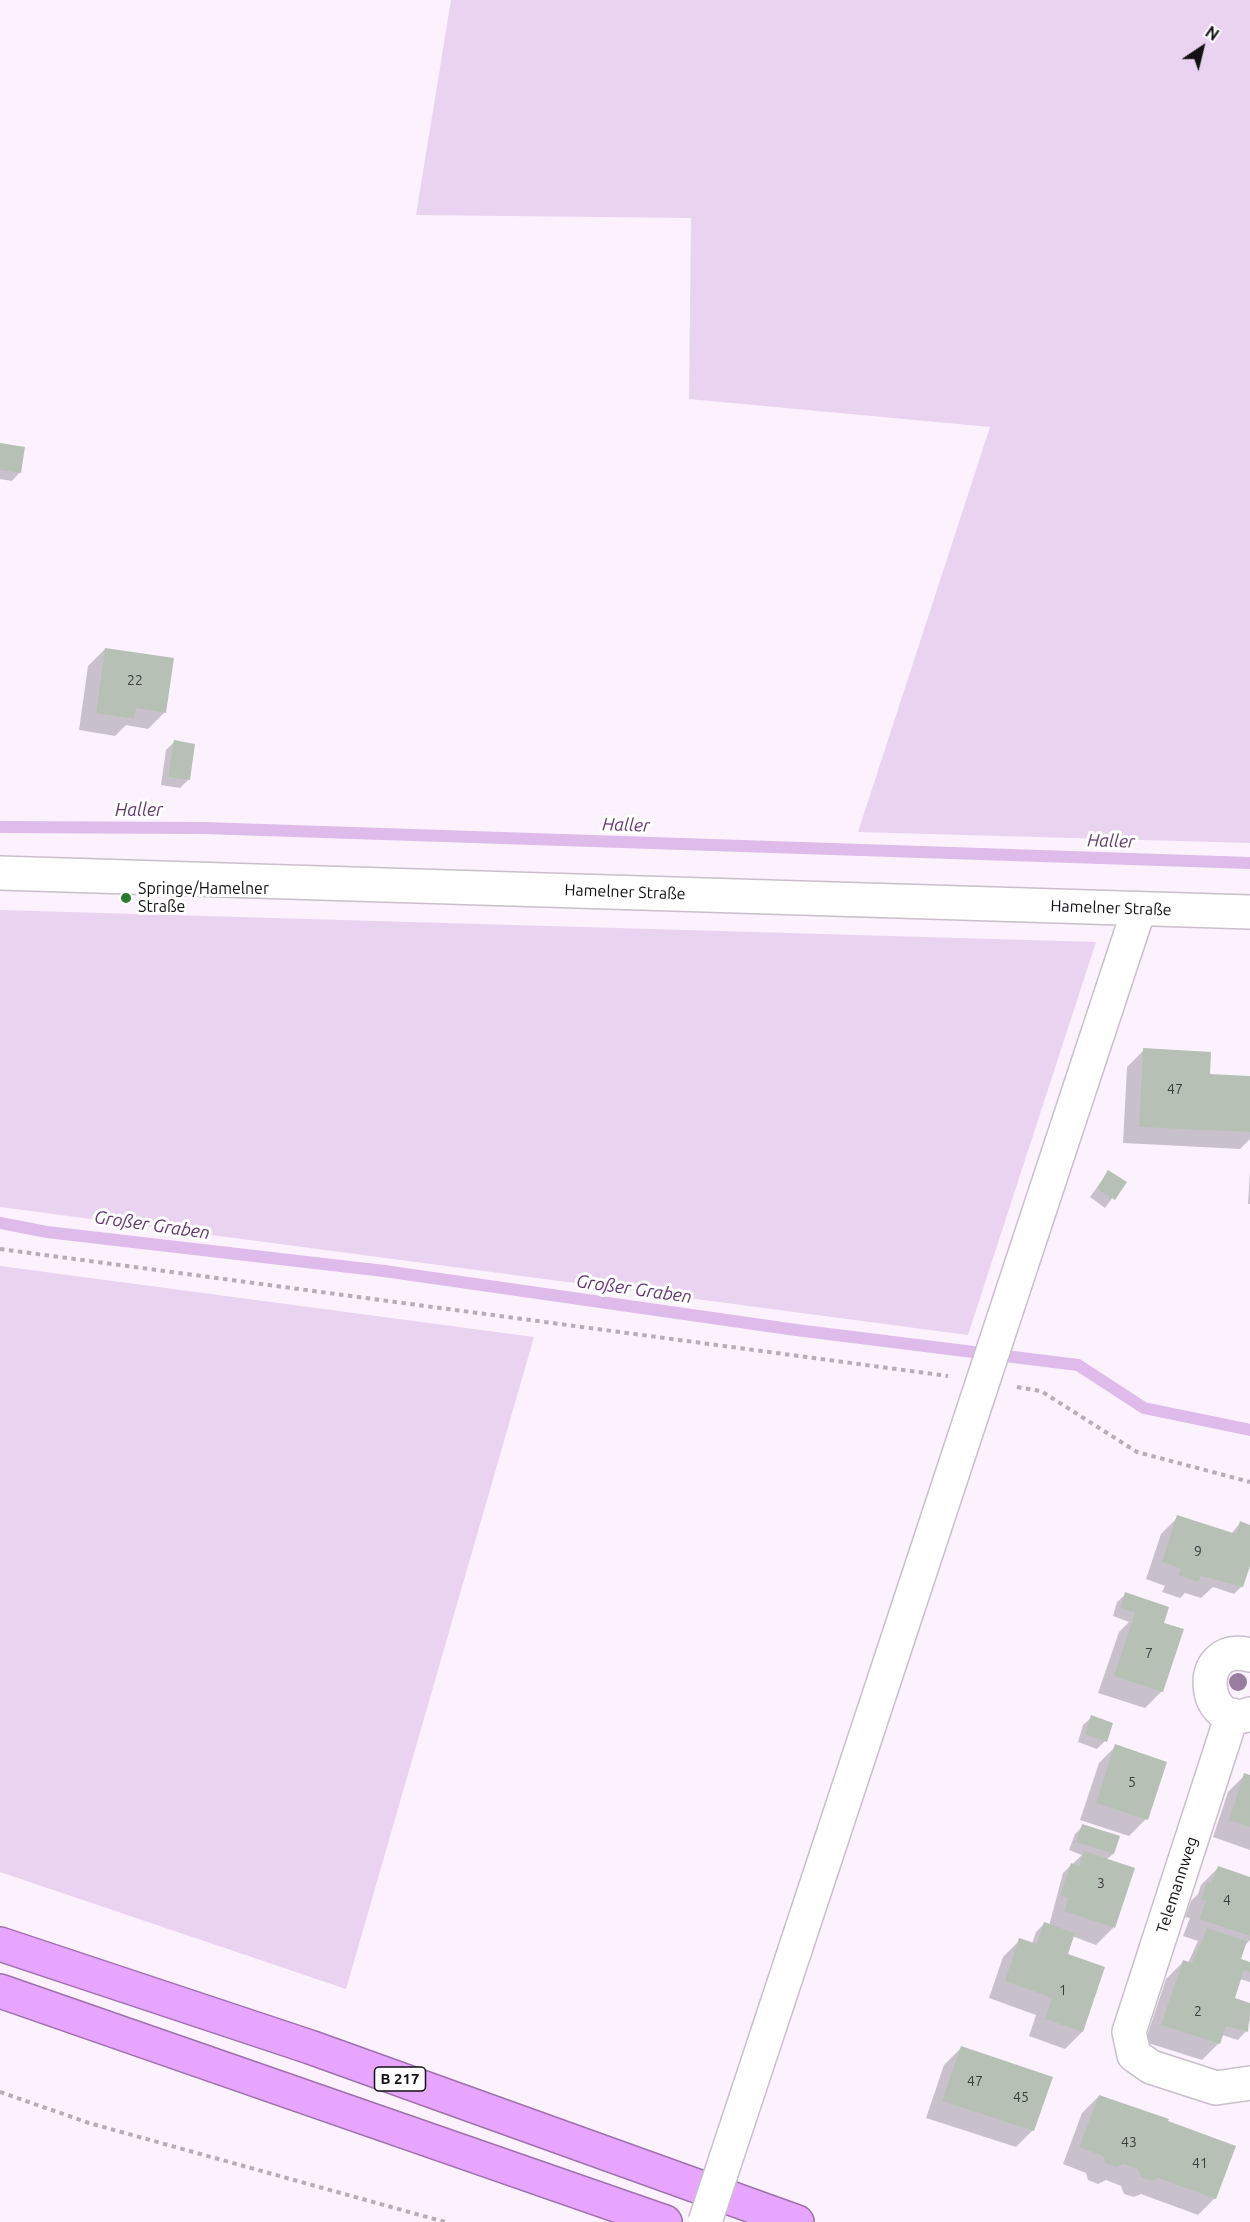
<!DOCTYPE html>
<meta charset="utf-8">
<style>
body{margin:0}
#map{position:relative;width:1250px;height:2222px;overflow:hidden;background:#fbf2fe;font-family:Ubuntu,sans-serif}
canvas{display:block}
.north{position:absolute;left:1172px;top:18px;width:60px;height:60px;-webkit-text-stroke:4px #fff;paint-order:stroke;rotate:35deg;font-size:16px;font-weight:700;line-height:24px;text-align:center;color:#141115}
.north::after{content:'';display:block;margin:auto;width:21px;height:27px;background:#141115;clip-path:polygon(50% 0,100% 100%,50% 72%,0 100%)}
</style>
<div id="map">
<canvas width="1250" height="2222"></canvas>
<div class="north">N</div>
</div>
<script>
const context = document.querySelector('canvas').getContext('2d');
context.lineJoin = 'round';
function paint(path, color) {
  context.fillStyle = color;
  context.fill(path, 'evenodd');
}
function trace(path, color, width, dash) {
  context.strokeStyle = color;
  context.lineWidth = width;
  context.lineCap = dash ? 'butt' : 'round';
  context.setLineDash(dash || []);
  context.stroke(path);
}
function drawText(font, color, halo, rows, align = 'center') {
  context.font = font + ' Ubuntu,sans-serif';
  context.lineWidth = 6;
  context.setLineDash([]);
  context.textBaseline = 'middle';
  context.strokeStyle = halo;
  context.fillStyle = color;
  for (const [text, x, y, turn = 0] of rows) {
    context.save();
    context.translate(x, y);
    context.rotate((+turn || 0) * Math.PI / 180);
    context.textAlign = isNaN(turn) ? turn : align;
    if (halo) context.strokeText(text, 0, 0);
    context.fillText(text, 0, 0);
    context.restore();
  }
}
paint(new Path2D(`
 M451 0H1250V843L858 832 990 427 689 399 691 218 416 215Z
 M0 910 1096 942 968 1335 0 1207Z
 M0 1266 534 1337 346 1989 0 1872Z`), '#e9d3f0');
paint(new Path2D(`
 M0 444 20 472 12 481 0 479Z
 M105 649 165 712 148 729 126 725 115 736 79 730 88 666Z
 M174 742 193 745 188 780 180 788 161 785 166 750Z
 M1144 1050 1208 1075 1250 1077V1139L1240 1149 1123 1143 1127 1067Z
 M1250 1171V1204H1248Z
 M1108 1172 1124 1182 1105 1208 1090 1197Z
 M1178 1517 1231 1534 1240 1523 1250 1526V1562L1242 1586 1234 1594 1213 1587 1201 1598 1185 1593 1180 1598 1162 1592 1165 1586 1146 1579 1161 1534Z
 M1126 1594 1162 1623V1691L1145 1708 1098 1693 1119 1632 1129 1622 1113 1616 1117 1602Z
 M1092 1717 1105 1741 1097 1749 1078 1742 1083 1725Z
 M1116 1746 1146 1819 1129 1836 1080 1820 1099 1763Z
 M1245 1775 1250 1776V1850L1213 1837 1228 1792Z
 M1083 1826 1118 1837 1113 1854 1106 1860 1133 1869 1113 1928 1096 1945 1072 1936 1066 1955 1103 1968 1082 2032 1065 2049 1029 2036 1036 2015 989 1998 1003 1957 1020 1940 1032 1944 1036 1932 1044 1924 1049 1926 1063 1873 1082 1855 1069 1850 1075 1834Z
 M1218 1868 1250 1879V1940L1243 1947 1239 1960 1250 1963V1982L1240 1979 1232 2004 1236 2000 1250 2005V2020L1246 2031 1238 2040 1222 2035 1219 2043 1202 2060 1145 2042 1166 1979 1183 1962 1188 1963 1198 1941 1183 1936 1190 1918 1185 1917 1191 1901 1198 1894 1201 1885Z
 M961 2048 1033 2130 1016 2147 926 2118 944 2065Z
 M1099 2096 1215 2198 1198 2215 1141 2194 1134 2197 1124 2194 1121 2186 1106 2180 1098 2184 1088 2180 1086 2173 1063 2164 1082 2113Z`), '#0003');
trace(new Path2D(`
 M0 827 203 828 1250 863
 M0 1223 47 1232 384 1271 796 1330 1078 1365 1144 1408 1250 1430`), '#debbea', 12);
paint(new Path2D(`
 M0 443 25 447 21 473 0 470Z
 M105 648 174 658 166 713 136 708 134 719 96 713Z
 M174 740 195 744 190 780 168 777Z
 M1143 1048 1211 1052 1210 1074 1250 1076V1132L1139 1127Z
 M1108 1170 1127 1182 1115 1200 1097 1189Z
 M1177 1515 1236 1534 1240 1521 1250 1525V1566L1243 1587 1201 1576 1198 1582 1178 1575 1181 1569 1162 1562Z
 M1125 1592 1169 1607 1164 1623 1184 1629 1163 1692 1114 1676 1135 1613 1120 1608Z
 M1091 1715 1113 1723 1107 1742 1085 1734Z
 M1115 1744 1167 1762 1148 1820 1096 1803Z
 M1244 1773 1250 1775V1827L1229 1820Z
 M1082 1824 1120 1836 1114 1854 1076 1842Z
 M1084 1851 1135 1868 1115 1928 1064 1911 1068 1898 1060 1895 1071 1863 1079 1866Z
 M1218 1866 1250 1877V1936L1199 1919 1206 1901 1201 1900 1207 1882 1211 1884Z
 M1044 1922 1075 1933 1068 1954 1105 1967 1083 2032 1045 2019 1052 1998 1005 1981 1019 1938 1037 1944Z
 M1207 1928 1247 1941 1241 1959 1250 1962V1972L1244 1970 1235 1998 1250 2003 1248 2032 1226 2026 1220 2044 1161 2025 1183 1960 1192 1963Z
 M961 2046 1053 2077 1034 2131 942 2101Z
 M1099 2095 1169 2119 1168 2121 1236 2146 1216 2199 1158 2178 1152 2181 1141 2177 1138 2169 1124 2164 1116 2167 1105 2163 1103 2156 1079 2147Z`), '#b6c0b5');
const street = new Path2D(`
 M1250 1655C1191 1640 1203 1734 1250 1714
 M1232 1715 1129 2032 1134 2055 1151 2067 1216 2088 1250 2083
 M749 2089 1139 909`);
const secondary = new Path2D(`
 M0 873 1250 912`);
const highway = new Path2D(`
 M0 1944 310 2047 797 2222
 M0 1991 665 2222`);
trace(street, '#c8bfcb', 36);
trace(secondary, '#c8bfcb', 36);
trace(highway, '#9e71ad', 36);
trace(new Path2D(`
 M0 1249 948 1376
 M1017 1387 1041 1391 1137 1452 1250 1482
 M0 2092 89 2123 445 2222`), '#b5aeb7', 4, [4.5, 4.5]);
trace(street, '#fff', 33);
trace(secondary, '#fff', 33);
trace(highway, '#e8a5ff', 33);
const streetBridge = new Path2D(`
 M705 2222 749 2089`);
trace(streetBridge, '#c8bfcb', 36, []);
trace(streetBridge, '#fff', 33);
context.fillStyle = '#997da1';
for (const [x, y] of [
 [1238,1682]
]) {
  context.beginPath();
  context.arc(x, y, 9, 0, 2 * Math.PI);
  context.fill();
}
for (const [x, y, r, color] of [
 [126,898,6,"#257d2b"]
]) {
  const dot = new Path2D();
  dot.arc(x, y, r, 0, 2 * Math.PI);
  context.fillStyle = color;
  context.fill(dot);
  trace(dot, '#fff', 2);
}
drawText('14px', '#3c3d3d', null, [
 ["22",135,680],
 ["47",1175,1089],
 ["9",1198,1551],
 ["7",1149,1653],
 ["5",1132,1782],
 ["3",1101,1883],
 ["4",1227,1900],
 ["1",1063,1990],
 ["2",1198,2011],
 ["47",975,2081],
 ["45",1021,2097],
 ["43",1129,2142],
 ["41",1200,2163]
]);
for (const [x, y, w] of [
 [400,2079,51]
]) {
  const box = new Path2D();
  box.roundRect(x - w / 2, y - 12, w, 24, 4.5);
  context.fillStyle = '#fff';
  context.fill(box);
  trace(box, '#141115', 1.5);
}
drawText('bold 15px', '#141115', null, [
 ["B 217",400,2079]
]);
drawText('16px', '#141115', '#fff', [
 ["Springe/Hamelner",138,889],
 ["Straße",138,907]
], 'left');
drawText('16px', '#141115', '#fff', [
 ["Hamelner Straße",625,892,2],
 ["Hamelner Straße",1111,908,2],
 ["Telemannweg",1177,1885,-72]
]);
drawText('italic 18px', '#633871', '#fff', [
 ["Haller",139,810],
 ["Haller",626,825,2],
 ["Haller",1111,841,2],
 ["Großer Graben",152,1225,8],
 ["Großer Graben",634,1289,8]
]);
</script>
